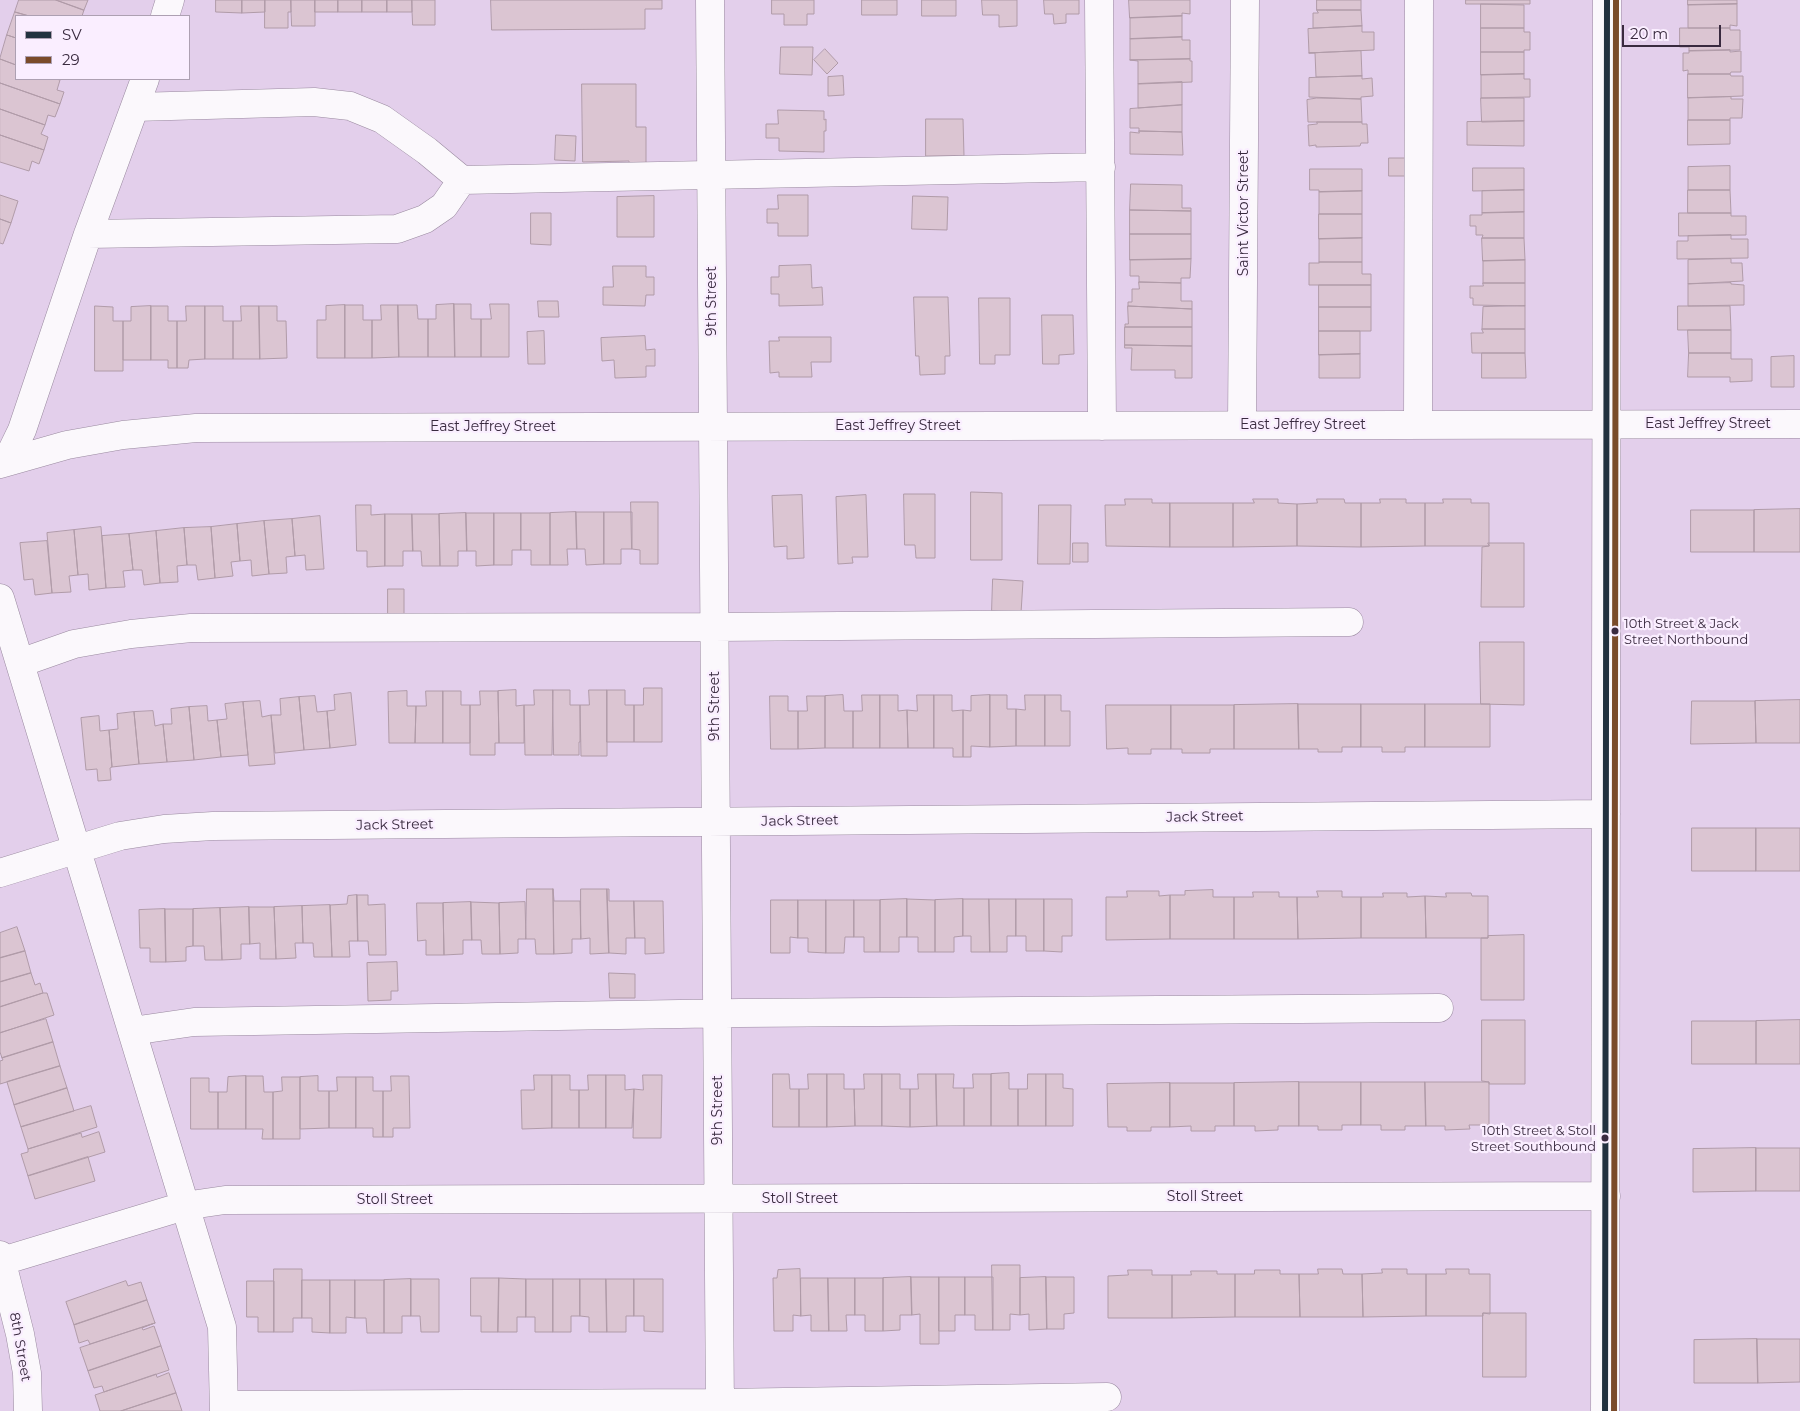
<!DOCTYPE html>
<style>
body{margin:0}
#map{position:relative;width:1800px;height:1411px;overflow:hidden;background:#e3cfeb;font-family:Montserrat,sans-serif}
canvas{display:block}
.legend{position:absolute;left:15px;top:15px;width:175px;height:65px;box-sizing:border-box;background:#faeeff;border:1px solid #ada0b2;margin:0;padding:6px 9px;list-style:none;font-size:15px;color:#392a3f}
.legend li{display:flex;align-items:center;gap:10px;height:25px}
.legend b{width:25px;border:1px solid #ada0b2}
.scale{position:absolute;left:1622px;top:25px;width:99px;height:22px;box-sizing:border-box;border:2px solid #392a3f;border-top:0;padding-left:6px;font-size:15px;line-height:18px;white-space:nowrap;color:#392a3f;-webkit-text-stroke:4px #faeeff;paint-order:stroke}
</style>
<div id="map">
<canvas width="1800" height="1411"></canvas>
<ul class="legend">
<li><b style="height:6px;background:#22323f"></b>SV</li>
<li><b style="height:6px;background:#7a4b2a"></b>29</li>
</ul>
<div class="scale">20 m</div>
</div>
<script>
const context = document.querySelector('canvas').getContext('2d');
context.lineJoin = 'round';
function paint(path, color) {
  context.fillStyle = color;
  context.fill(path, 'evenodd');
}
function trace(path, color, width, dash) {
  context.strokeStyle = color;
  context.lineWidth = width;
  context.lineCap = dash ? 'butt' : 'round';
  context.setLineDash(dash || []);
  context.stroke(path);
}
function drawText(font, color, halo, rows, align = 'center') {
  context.font = font + ' Montserrat,sans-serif';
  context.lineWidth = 4.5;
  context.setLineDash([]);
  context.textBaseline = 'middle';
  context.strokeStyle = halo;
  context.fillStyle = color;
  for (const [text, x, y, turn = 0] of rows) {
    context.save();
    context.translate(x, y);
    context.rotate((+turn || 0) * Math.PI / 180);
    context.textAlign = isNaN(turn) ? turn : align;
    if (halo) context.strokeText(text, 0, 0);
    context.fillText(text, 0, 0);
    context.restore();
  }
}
const building = new Path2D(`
 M19 0H56L84 10 82 16H29L15 12Z
 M56 0H88L84 10Z
 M216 0H242V13L216 12Z
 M242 0H265V12L242 13Z
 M265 0H291V12H288V28H265Z
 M291 0H315V26H292Z
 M315 0H338V12H315Z
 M338 0H362V12H338Z
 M362 0H387V12H362Z
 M387 0H412V12H387Z
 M412 0H435V25H413Z
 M491 0H662V9H645V29L492 30Z
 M772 0H814V14H807V25H784V14H772Z
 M862 0H897V15H862Z
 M922 0H956V16H922Z
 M982 0H1017V26L999 27V15H983Z
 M1044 0H1079V14H1066V23L1054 24 1053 14H1045Z
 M1129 0H1190V14L1182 13V16L1130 18Z
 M1317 0H1361V10H1317Z
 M1466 0H1530V4H1466Z
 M1688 0H1737V4L1688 5Z
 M1481 4 1524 5V28H1481Z
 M1737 4V26L1730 25V28H1688V5Z
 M1317 10H1361L1362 26 1313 28V13H1318Z
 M15 12 29 16H16V38L7 35Z
 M1182 16V37L1130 39V18Z
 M1362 26V32H1374V50L1309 53 1308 29Z
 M1481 28H1524V32H1530V50H1524V52H1481Z
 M1680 28H1730V30H1740V50L1689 51V47H1680Z
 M7 35 16 38V65L0 59Z
 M1182 37V40H1190V59L1130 60V39Z
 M781 47H813L812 75 780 74Z
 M825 49 838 63 827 74 814 60Z
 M1730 50V52L1741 51V72H1731L1730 74H1688V70L1683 71V53H1689V51Z
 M1361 51 1362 76 1316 77 1315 53H1309Z
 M1481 52H1524V74L1481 75Z
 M0 59 16 65V79H56L60 80 57 90 64 92 60 104 0 83Z
 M1190 59V61H1192V82L1138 84V61L1130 60Z
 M1524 74V79H1530V97L1481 98V75Z
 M1688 74H1730L1731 76H1743V96L1688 98Z
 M843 76 844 95 828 96V77Z
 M1362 76V79L1372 78 1373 96 1361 97V99L1309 97V78Z
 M1182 82V105L1138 108V84Z
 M0 83 60 104 55 117 48 115 45 125 0 109Z
 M582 84H636V127H646V164H629V161L583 162Z
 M1731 97V99H1743L1742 118H1730V120H1688V98Z
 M1317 98 1361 99 1362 122H1308L1307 100Z
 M1481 98H1524V121L1482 122Z
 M1182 105V132L1139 131V128H1130V109Z
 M0 109 45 125 41 134 48 137 44 150 0 135Z
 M778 110 824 111V120L826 119V131H824V152L779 151V138H766V124H778Z
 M926 119H963L964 156H926Z
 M1688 120H1730V144L1688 145Z
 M1524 121V146L1467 145V122Z
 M1317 122H1362V124H1367L1368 143H1361L1360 146 1316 147V145L1309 146 1308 125 1317 124Z
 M1139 131 1182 132 1183 155 1130 154V132L1139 133Z
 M0 135 44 150 39 164 32 161 29 171 0 162Z
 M556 135 576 136 575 161 555 160Z
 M1389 158H1409V176H1389Z
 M1730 166V190H1688V167Z
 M1473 168H1524V190L1473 191Z
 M1310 169H1362V191L1319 192V190H1310Z
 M1131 184 1182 185V208H1191V211L1130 210Z
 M1524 190V212L1482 213V191Z
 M1688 190H1730L1731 213H1688Z
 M1362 191V214H1319V192Z
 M0 195 18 201 11 223 0 219Z
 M778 195H808V236H778V223H767V209H778Z
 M654 196V237H617V197Z
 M913 196 948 197 947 230 912 229Z
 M1130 210 1191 211V234H1130Z
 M1524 212V238H1482L1483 235H1476V226H1470V215H1482V213Z
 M531 213H551V245L531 244Z
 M1679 213H1731V216H1746V235L1679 236Z
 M1319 214H1362V238L1319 239Z
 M0 219 11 223 3 244 0 243Z
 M1130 234H1191V259L1130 260Z
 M1731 235V239H1748V258L1677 259V241H1688V236Z
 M1362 238V262H1319V239Z
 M1482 238H1524L1525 260 1483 261Z
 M1191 259 1190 278H1181V283L1139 282V276H1130V260Z
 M1731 259V263H1742L1743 281 1688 284V260Z
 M1525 260V283H1483V261Z
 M1319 262H1362V274H1371V285H1309V263H1319Z
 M811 265 812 288 822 287 823 305 779 306V294H771V277H779V266Z
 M613 266H646V277H654V295H646L645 306 603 305V287H613Z
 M1139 282 1181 283V301H1192V309L1128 306V302H1132V289H1139Z
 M1483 283H1525V306L1473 305V298H1470V286H1483Z
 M1731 283V284L1744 285V305L1688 306V284Z
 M1319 285H1371V307H1319Z
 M914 297H948L950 356H945V374L920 375 919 356H916Z
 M979 298H1010V355H995V364H980Z
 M538 301H558L559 317H539Z
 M454 304H471V319H481V357H455Z
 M454 304 455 357H428V319H436V305Z
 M490 304H509V357H481V319H491Z
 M345 305V358H317V320H326V306Z
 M345 305H363V320H372V358H345Z
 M381 305H398L399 357 372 358V320H381Z
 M398 305H417L418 319H428V357H399Z
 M95 306 113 307V321H123V371H95Z
 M151 306H168V321H177V368H168V360H151Z
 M151 306V360H123V321H131V307Z
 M186 306H205V359L189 360 188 368H177V321H186Z
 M205 306H223V321H233V359H205Z
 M241 306H259L260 359H233V321H241Z
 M259 306H277V321H286L287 358 260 359Z
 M1128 306 1192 309V327H1125V324H1128Z
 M1525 306V329H1482L1483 307Z
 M1678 306H1730L1731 330H1678Z
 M1319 307H1371V331H1319Z
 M1042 315H1073L1074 354 1059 355V364H1043Z
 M1125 327H1192V346L1125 345Z
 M1482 329H1525V353H1472L1471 333H1483Z
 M1688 330H1731V353H1689Z
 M544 331 545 364H528L527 332Z
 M1319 331H1360V354L1319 355Z
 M645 336 646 350 655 349V366H646V377L615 378 614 360 602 361 601 338Z
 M779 337H831V362H811L812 377H779V372L770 373 769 341H779Z
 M1125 345 1192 346V378H1175V370H1131L1132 348H1125Z
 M1482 353H1525L1526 378H1482Z
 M1689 353H1731V359H1752V381L1730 382V377H1688Z
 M1360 354V378H1319V355Z
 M1794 356V387H1771V357Z
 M971 492 1002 493V560H971Z
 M904 494H935V558H916L915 545H905Z
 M802 495 804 558 787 559V546L774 547 772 496Z
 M866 495 868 557H852L853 563 838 564 836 497Z
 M1125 499H1152V503H1170V547L1106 546 1105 505H1125Z
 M1253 499H1278V503L1297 504V546L1233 547V503H1254Z
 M1317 499H1344L1345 503H1361V547L1297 546V504L1317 503Z
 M1380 499H1406V503H1425V546L1361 547V503H1380Z
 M1443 499H1471V503H1489V546H1425V503H1443Z
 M631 502H658V564H640V550L632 549Z
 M1170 503H1233V547H1170Z
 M356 505H371V515L385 514V566L367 567V551H357Z
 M1039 505H1071L1070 564H1038Z
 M1800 509V552H1754V510Z
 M1691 510H1754V552H1691Z
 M576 512 577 549H567L568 565H550V513Z
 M576 512H604V564L586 565 585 549H577Z
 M604 512H632V549H621V564H604Z
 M466 513 467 551H458V566H440L439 514Z
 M466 513H494V565L476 566V551H467Z
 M494 513H521V550H512V565H494Z
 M521 513H550V565H531V550H521Z
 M385 514H412L413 551H403V566H385Z
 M412 514H439L440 566H422L421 551H413Z
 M320 516 324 569 306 570 305 555 295 556 292 519Z
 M292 519 295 556 286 557 287 573 269 574 264 521Z
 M264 521 269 574 252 576 251 560 240 561 237 524Z
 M237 524 240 561 231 562 233 576 215 578 211 527Z
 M101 527 106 588 89 590 88 574 78 575 74 530Z
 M211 527 215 578 198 580 196 565H187L184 528Z
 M184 528 187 565 177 566 178 582 160 583 156 531Z
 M74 530 78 575 69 576 71 592 52 593 47 533Z
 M156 531 160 583 144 585 142 570H133L129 534Z
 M129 534 133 570 123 571 125 587 106 588 102 536Z
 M47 541 52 593 35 595 33 579 24 580 20 543Z
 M1073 543H1088V562H1073Z
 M1488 543H1524V607H1481L1482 547 1489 546Z
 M993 579 1023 581 1021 613 992 611Z
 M388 589H404V615H388Z
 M1480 642H1524V705L1481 704Z
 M644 688H662V742H634V705H643Z
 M516 690V706L524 705V743H499L498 691Z
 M534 690H553L552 755H525L524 705H534Z
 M553 690H570V705H580V742H579V755H554Z
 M589 690H607V756H581L580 705H589Z
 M607 690H625V705H634V742H607Z
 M407 691V706H416L415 743H389L388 692Z
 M426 691H443V743H415L416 706H426Z
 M443 691H461V705H470V743H443Z
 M480 691H498L499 743H495V755H470V705H480Z
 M351 693 356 745 330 748 327 711 335 710 334 695Z
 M843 695 844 711H853V748H825V696Z
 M862 695H880V748H853V711H862Z
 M880 695H898V711L907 710 908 748H880Z
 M917 695H934V748H908L907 710 917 711Z
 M934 695H952V711L963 710V757H953V748H934Z
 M990 695V747L971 746V757H963V710L971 711V696Z
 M990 695H1007V709H1016V746L990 747Z
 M1025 695H1045V746H1016V709L1025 710Z
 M1045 695H1061V711H1070V746H1045Z
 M315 696 317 712 327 711 330 748 304 750 299 697Z
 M770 696H788V711H798V749H771Z
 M807 696H825V748L798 749V711H807Z
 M299 697 304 750 275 753 271 715H281L280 699Z
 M1800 700V743H1756L1755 701Z
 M260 701 262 717 271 715 275 764 249 766 243 702Z
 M1692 701H1755L1756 743 1691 744Z
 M243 702 248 755 221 757 217 720 227 719 225 704Z
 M1298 704 1299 749H1234V705Z
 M1298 704H1361V747H1342V752H1318V749H1299Z
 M1361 704H1425V747H1405V752H1382V747H1361Z
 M1425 704H1490V747H1425Z
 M1106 705H1171V749H1151V754H1128V748L1107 749Z
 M1171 705H1234V749H1210V753H1182V749H1171Z
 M207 706 208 721 217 720 221 757 194 760 189 707Z
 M189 707 194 760 167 762 163 724H172L171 709Z
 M153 711 155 726 163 724 167 762 139 764 134 712Z
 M134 712 139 764 112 767 109 730 118 729 117 714Z
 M99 716 100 731 109 730 112 767 110 768 111 780 98 781 97 769 86 770 81 718Z
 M1692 828H1756V871H1692Z
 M1756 828H1800V871H1756Z
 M527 889H553L554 954H536L535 939H526Z
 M553 889 554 901H580L581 939H572V953L554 954Z
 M581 889H607L609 953 590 954V938L581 939Z
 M607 889H609V901H634L635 938H626V954L609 953Z
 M1213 890V897H1234V939H1170V895H1185V891Z
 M1127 891H1159V896L1170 895V939L1106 940V897H1127Z
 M1317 891H1342V897H1361V938L1298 939 1297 897H1318Z
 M1253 892H1279V897H1297L1298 939H1234V897H1253Z
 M1383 893H1407V897L1425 896 1426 938H1361V897H1383Z
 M1446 893H1471L1472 896H1488V938H1426L1425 896 1446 897Z
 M357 895 358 941H349L350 957H332L330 905 347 904 348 896Z
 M357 895H368V905L385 904 386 955H369L368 941H358Z
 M907 899 935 900V952H918V937H907Z
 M907 899V937H899V952H880V900Z
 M963 899V936L954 937V952H935V900Z
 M963 899H989L990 952H971V936H963Z
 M989 899H1016V936H1007V952H990Z
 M1016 899H1044V951H1026V936H1016Z
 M1044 899H1072V936H1062V952L1044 951Z
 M771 900H798V938L790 937V953H771Z
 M798 900H826V953L808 952V938H798Z
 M826 900H854V937H845L844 953H826Z
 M854 900H880V952H864V937H854Z
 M634 901H663L664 953 645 954V938H635Z
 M471 902 499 903 500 954H482L481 940H472Z
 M471 902 472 940H463V954L444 955 443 903Z
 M525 902 526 939H518V953L500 954 499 903Z
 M417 903H443L444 955H426V940L418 941Z
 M330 905 332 957H314L313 943H303L302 906Z
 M302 906 303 943H295L296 958 276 959 274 907Z
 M249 907 250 944H241V959L222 960 220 908Z
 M249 907H274L276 959H260V943L250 944Z
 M220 908 222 960H205L204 946H193V909Z
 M165 909 166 962H150V948H140L139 910Z
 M165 909H193V946L186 947V961L166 962Z
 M17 927 25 951 0 958V933Z
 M1524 935V1000H1481V938H1488V936Z
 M25 951 31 973 0 982V958Z
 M397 962 398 991H391V1000L368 1001 367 963Z
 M31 973 35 985 40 983 43 993 0 1007V982Z
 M609 973 635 974V998H610Z
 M43 993H47L54 1015 0 1033V1007Z
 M46 1019 53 1042 2 1058 0 1052V1033Z
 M1482 1020H1525V1084H1489V1082L1482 1081Z
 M1800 1020V1064H1756V1021Z
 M1692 1021H1756V1064H1692Z
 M53 1042 60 1066 0 1084V1061L3 1060 2 1058Z
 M60 1066 67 1088 14 1105 7 1082Z
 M1009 1073V1089H1018V1126H991V1074Z
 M773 1074H789L790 1089H799V1127H773Z
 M808 1074H827V1127H799V1089H808Z
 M827 1074H844V1089H854L855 1126 827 1127Z
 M864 1074H882V1126H855L854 1089H864Z
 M882 1074H900V1089H910V1127L882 1126Z
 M918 1074H936L937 1126 910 1127V1089H918Z
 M936 1074H954L953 1088H964V1126H937Z
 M973 1074H991V1126H964V1088H973Z
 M1028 1074H1046V1126H1018V1089H1027Z
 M1046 1074H1063V1088L1073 1089V1126H1046Z
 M534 1075H552V1128L522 1129 521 1090H534Z
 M552 1075H570V1090H579V1128H552Z
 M588 1075H606V1128H579V1090H588Z
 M606 1075H625V1090L634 1089 632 1128H606Z
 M643 1075H662L661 1138H633L634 1089 643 1090Z
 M246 1076H263L264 1092H273V1139H262L263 1129H246Z
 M246 1076V1129H218V1092H227L228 1077Z
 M318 1076V1091H329V1128L300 1129V1077Z
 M391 1076H409L410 1128H393V1137H383V1091H391Z
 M282 1077H300V1139H273V1092L282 1091Z
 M337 1077H356V1128H329V1091H337Z
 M356 1077H373V1091H383V1137H373V1128H356Z
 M191 1078H209V1092H218V1129H191Z
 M1299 1082V1126H1278V1130L1255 1131V1126H1234V1083Z
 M1299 1082H1361V1125H1342V1130H1318V1126H1299Z
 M1361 1082H1425L1426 1126H1405V1130H1381V1125H1361Z
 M1425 1082H1489V1125H1469L1470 1129 1445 1130V1126H1426Z
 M1170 1083H1234V1126H1215V1131H1191V1126L1170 1127Z
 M1170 1083V1127H1151V1131H1127V1127H1108L1107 1084Z
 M67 1088 74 1111 21 1127 14 1105Z
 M91 1106 97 1127 28 1149 21 1127Z
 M99 1132 105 1152 28 1176 21 1154 28 1152V1149L81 1133 82 1137Z
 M1756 1148H1800V1191H1756Z
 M1756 1148V1191L1693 1192V1149Z
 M88 1157 95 1181 35 1199 28 1176Z
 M992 1265H1020V1315L1010 1314V1330H993Z
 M274 1269H302V1318H293V1332H274Z
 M800 1269 801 1316 793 1315V1331H774L773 1278H777L778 1270Z
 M1318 1269H1342L1343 1274H1362L1363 1317H1300L1299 1274H1318Z
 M1382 1269H1407V1274H1426V1316L1363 1317 1362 1274 1382 1273Z
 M1446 1269H1469V1274H1490V1314L1483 1313V1316H1426V1274H1446Z
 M1128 1270H1152V1275H1172V1318H1108V1276L1128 1275Z
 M1255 1270H1280V1274H1299L1300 1317H1235V1274H1254Z
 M1191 1271H1217V1274H1235V1317L1172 1318V1275H1191Z
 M911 1277H939V1344H920V1314L912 1315Z
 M911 1277 912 1315H900V1330L883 1331V1278Z
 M939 1277H965V1315H955V1331H939Z
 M965 1277H993V1330H975V1315H965Z
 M1046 1277H1074V1313L1064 1314V1329H1047Z
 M1046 1277 1047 1329 1029 1330V1314L1020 1315V1278Z
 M471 1278H499L498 1332H481V1316H471Z
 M499 1278 526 1279V1317H517V1332H498Z
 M801 1278H828L829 1331H811V1315L801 1316Z
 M828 1278H855V1315H846L847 1331H829Z
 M855 1278H883V1331H865V1315H855Z
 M411 1279H439V1332H421L420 1316H411Z
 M411 1279V1316H402V1333H384V1280Z
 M526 1279H553V1332H535V1317H526Z
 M553 1279H580V1316H571V1332H553Z
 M580 1279H606L607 1332H589V1317L580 1316Z
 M606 1279H634V1316H626V1332H607Z
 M634 1279H663V1332L644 1331V1316H634Z
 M302 1280H330V1333L312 1332V1318H302Z
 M330 1280H355V1318L346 1317V1333H330Z
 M355 1280H384V1333H367L366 1318H355Z
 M126 1281 128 1286 141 1282 147 1300 74 1325 66 1302Z
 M247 1281H274V1332H258V1317H247Z
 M147 1300 155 1323 90 1344 88 1340 79 1343 74 1325Z
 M1483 1313H1526V1377H1483Z
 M155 1323 142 1328 143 1330 154 1326 161 1346 88 1371 80 1348Z
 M1757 1339H1800V1382L1758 1383Z
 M1757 1339 1758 1383H1694V1340Z
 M161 1346 169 1370 104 1392 102 1386 94 1388 88 1371Z
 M169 1373 176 1393 121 1411H100L95 1395 156 1374 157 1377Z
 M176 1393 182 1411H121Z`);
paint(building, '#dbc5d2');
trace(building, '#b09ba8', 1);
const minor = new Path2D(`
 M710 0 720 1411
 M1099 0 1102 426
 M165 16 170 0
 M462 180 1101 167
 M88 234 397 229 425 219 444 206 462 180 427 151 382 119 350 106 314 102 135 107
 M1242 425 1245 0
 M1418 425 1419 0
 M7 461 22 430 88 234 145 79
 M0 464 67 445 123 435 196 428 1800 424
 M0 598 222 1327 224 1411
 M20 663 74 644 131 634 191 628 714 627 1349 622
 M0 873 120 836 164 829 213 826 1606 814
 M132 1031 194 1022 740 1013 1439 1008
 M0 1255 20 1334 27 1373 28 1411
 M2 1261 184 1206 225 1200 1606 1196
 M224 1405 720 1403 1107 1397
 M1605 1411 1607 0`);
trace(minor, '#99899f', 29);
trace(minor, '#fbf8fc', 28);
trace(new Path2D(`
 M1605 1411 1607 0`), '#22323f', 6);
trace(new Path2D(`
 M1614 1411 1616 0`), '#7a4b2a', 6);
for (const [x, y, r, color] of [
 [1615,631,4.5,"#392a3f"],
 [1605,1138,4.5,"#392a3f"]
]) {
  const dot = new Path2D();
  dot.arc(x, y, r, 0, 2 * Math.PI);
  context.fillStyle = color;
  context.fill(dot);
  trace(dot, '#faeeff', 2);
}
drawText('13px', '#392a3f', '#faeeff', [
 ["10th Street & Jack",1624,624],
 ["Street Northbound",1624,640],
 ["10th Street & Stoll",1596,1131,"right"],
 ["Street Southbound",1596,1147,"right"]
], 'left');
drawText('14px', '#392a3f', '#faeeff', [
 ["Saint Victor Street",1244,213,-90],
 ["9th Street",712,301,-90],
 ["East Jeffrey Street",1708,424],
 ["East Jeffrey Street",1303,425],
 ["East Jeffrey Street",898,426],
 ["East Jeffrey Street",493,427],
 ["9th Street",715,706,-90],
 ["Jack Street",1205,817,-1],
 ["Jack Street",800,821,-1],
 ["Jack Street",395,825,-1],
 ["9th Street",718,1110,-90],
 ["Stoll Street",1205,1197],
 ["Stoll Street",800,1199],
 ["Stoll Street",395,1200],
 ["8th Street",20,1347,80]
]);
</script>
